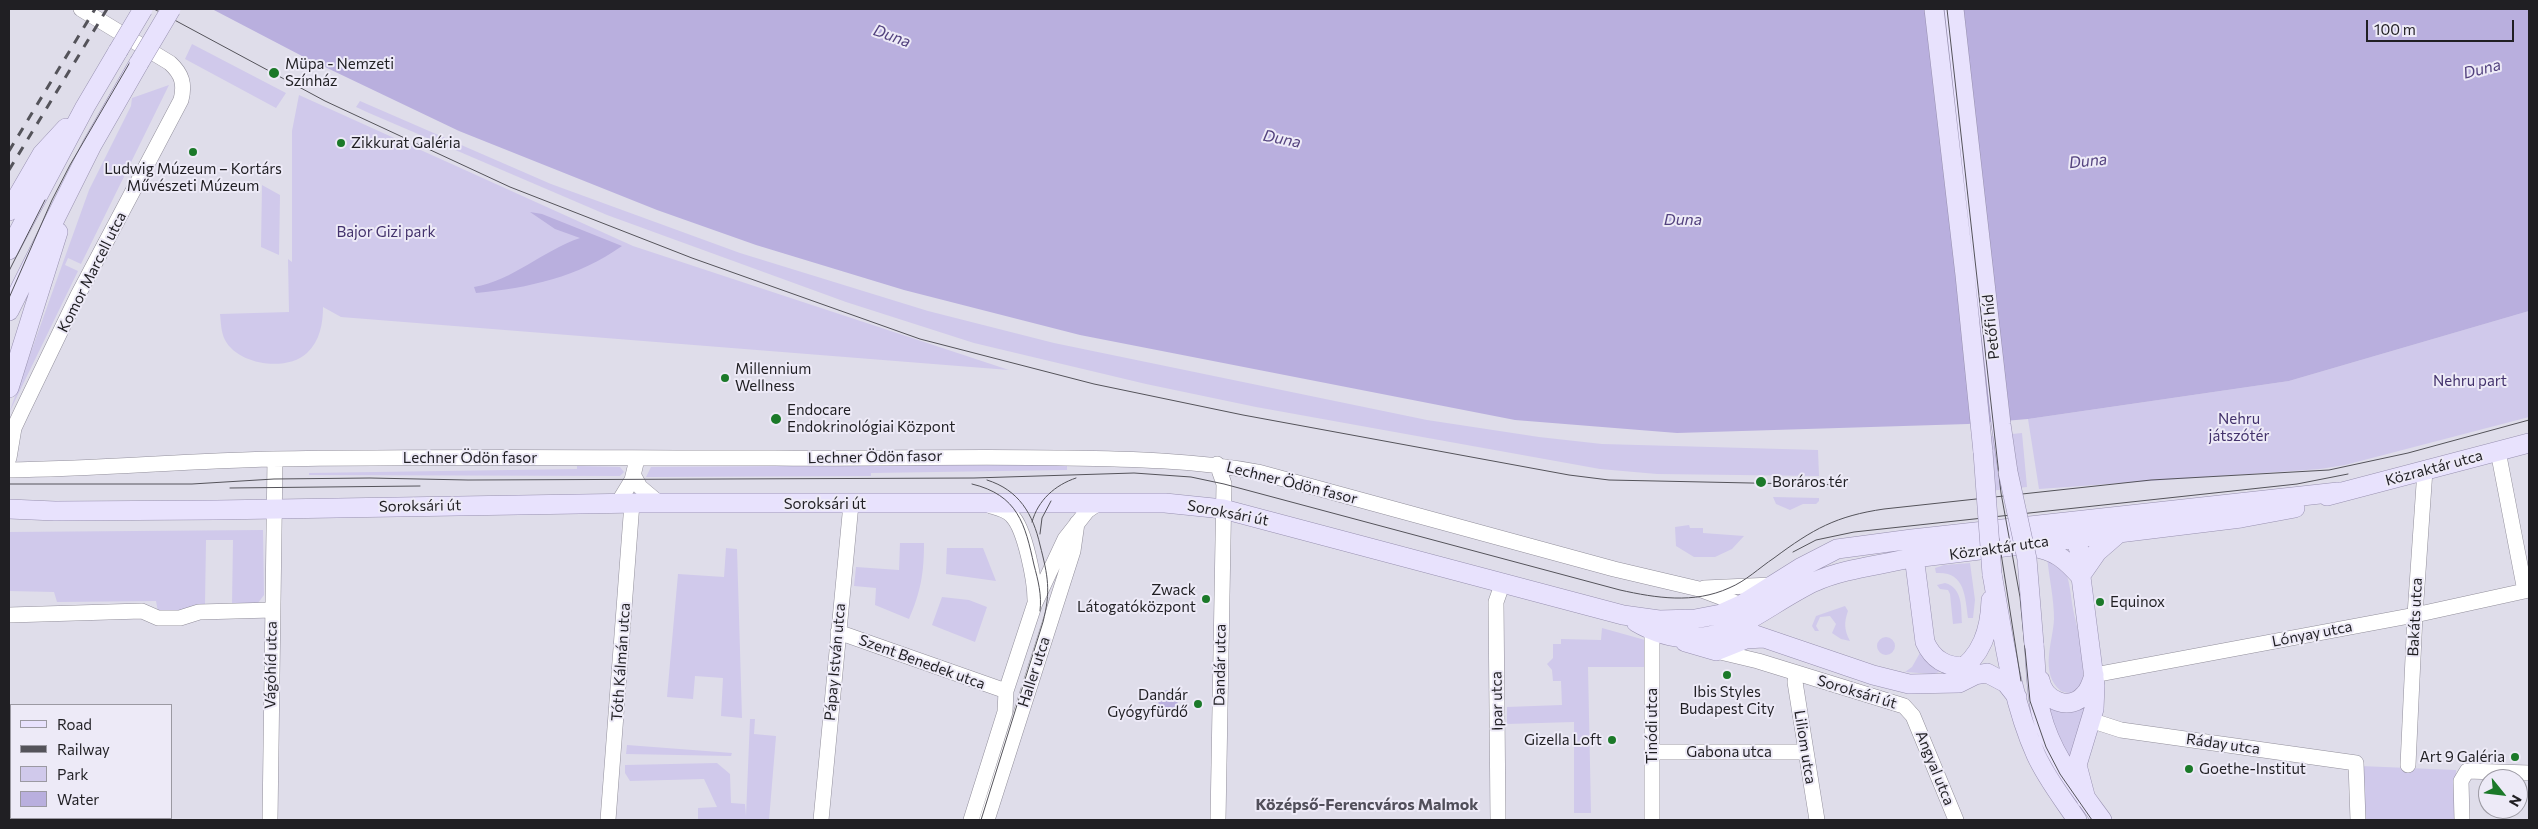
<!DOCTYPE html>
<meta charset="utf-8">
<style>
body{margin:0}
#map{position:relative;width:2538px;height:829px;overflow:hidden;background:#dfddea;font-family:Commissioner,sans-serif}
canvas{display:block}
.frame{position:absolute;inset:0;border:10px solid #201f23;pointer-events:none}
.legend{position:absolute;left:10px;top:704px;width:162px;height:115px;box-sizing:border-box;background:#edeaf7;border:1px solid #9b99a2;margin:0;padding:6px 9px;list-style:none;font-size:15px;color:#201f23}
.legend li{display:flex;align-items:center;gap:10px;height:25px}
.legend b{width:25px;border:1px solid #9b99a2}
.north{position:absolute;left:2478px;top:769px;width:50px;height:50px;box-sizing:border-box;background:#edeaf7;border:1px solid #9b99a2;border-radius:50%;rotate:119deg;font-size:14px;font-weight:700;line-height:20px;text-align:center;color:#201f23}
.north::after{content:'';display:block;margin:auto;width:18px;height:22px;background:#1b7929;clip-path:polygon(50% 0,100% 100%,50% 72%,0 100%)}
.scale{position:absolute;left:2366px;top:20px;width:148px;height:22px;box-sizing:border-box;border:2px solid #201f23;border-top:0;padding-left:6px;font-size:15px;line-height:18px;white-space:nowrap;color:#201f23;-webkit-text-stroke:4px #edeaf7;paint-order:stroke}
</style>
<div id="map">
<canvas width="2538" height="829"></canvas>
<div class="frame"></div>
<ul class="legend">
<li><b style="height:6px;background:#e8e2fd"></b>Road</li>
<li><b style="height:6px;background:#54535a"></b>Railway</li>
<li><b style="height:14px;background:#d0c9eb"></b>Park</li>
<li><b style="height:14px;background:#b9afde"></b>Water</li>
</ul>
<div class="north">N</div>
<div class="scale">100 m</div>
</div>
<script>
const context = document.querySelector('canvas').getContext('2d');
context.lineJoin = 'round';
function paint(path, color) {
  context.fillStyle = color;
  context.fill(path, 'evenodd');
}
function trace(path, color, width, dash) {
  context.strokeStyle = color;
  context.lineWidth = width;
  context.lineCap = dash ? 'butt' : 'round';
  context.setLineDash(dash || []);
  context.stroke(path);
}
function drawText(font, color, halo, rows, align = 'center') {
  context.font = font + ' Commissioner,sans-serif';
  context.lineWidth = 4;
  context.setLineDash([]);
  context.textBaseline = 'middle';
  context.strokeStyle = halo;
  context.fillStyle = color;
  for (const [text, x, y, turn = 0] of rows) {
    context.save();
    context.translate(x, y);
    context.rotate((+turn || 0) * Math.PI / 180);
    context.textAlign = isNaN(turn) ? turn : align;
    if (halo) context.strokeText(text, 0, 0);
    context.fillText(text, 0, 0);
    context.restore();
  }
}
paint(new Path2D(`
 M192 44 286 93 276 108 185 59Z
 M169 85 81 264 68 258 65 265 78 271 9 413 89 190 131 106 132 98Z
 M299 95 633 246 1009 370 341 317 323 307C323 323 320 341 307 353 287 372 238 365 225 340 221 332 221 323 220 314L289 312 288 259 292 262V131Z
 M360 101 551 184 740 253 928 311 1054 343 1427 420 1539 437 1602 444 1818 450 1819 476 1657 474 1600 469 1256 407 1146 384 974 343 846 302 607 215 369 113 356 107Z
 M262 185 280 195 279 255 261 247Z
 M2529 311V417L2345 465 2320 469 2039 489 2028 419 2289 381Z
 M2022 433 2027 487 1979 492 1974 438Z
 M1067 464V470L871 473V476L646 477 651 467Z
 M577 466 620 467 624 472 620 476 309 475V473L577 469Z
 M1773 497 1819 498V501L1816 504H1803L1790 510 1776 504Z
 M1689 525 1690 528H1703V533L1744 536 1732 549 1715 557H1694L1676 546 1675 527Z
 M263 530 264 595 258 603 232 605 233 540H206L205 604 181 612H158L156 601 57 602 54 592 9 591V532Z
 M900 543H924C924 573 921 591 909 619L875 605 876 588 854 586 856 567 899 570Z
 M726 548 737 549 742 718 721 716 723 678 695 676 693 699 667 697 678 574 724 577Z
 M947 548H983L996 581 946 574Z
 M2047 557C2052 561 2062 566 2065 571 2070 581 2071 598 2073 609 2076 625 2101 707 2061 691 2039 673 2053 642 2054 619 2054 599 2049 577 2047 557Z
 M1970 563 1975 600 1973 618H1968C1965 596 1965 571 1936 573L1935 568 1944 565Z
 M1945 583C1963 588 1961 608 1962 623L1953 624 1950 594 1948 590 1940 589 1937 585Z
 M942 597 969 600 987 607 975 642 932 625Z
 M1845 606 1848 611C1844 622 1844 630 1850 641L1841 639 1832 633 1836 624 1830 616 1820 617 1816 626 1819 631H1815L1812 626 1816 616Z
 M1602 628 1645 640V667H1588L1591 813H1574V722L1507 724V707L1562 705 1561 681H1553L1552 670 1547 664 1553 658V644H1561V639L1601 640Z
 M1877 646a9 9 0 1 1 18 0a9 9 0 1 1-18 0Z
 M1921 651 1947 670 1933 674 1905 672 1912 667Z
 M2093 698 2071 767 2044 710 2050 704Z
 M750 719H755L754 734 776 736 769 820H698V808L717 807 704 779 630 781 625 773V765L717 763 730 774 731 803 745 804 746 816Z
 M627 745 732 753 731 756 626 754Z
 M2360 766 2456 770 2457 820H2363Z`), '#d0c9eb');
paint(new Path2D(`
 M212 9H2529V311L2289 381 2028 419 1968 424 1677 433 1515 420 1080 335 904 290 756 245 657 210 459 131 302 56Z
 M530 212 542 214 622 246C578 277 529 288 476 293L474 287C514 280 542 251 580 238L555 229Z
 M1158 700a10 10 0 1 1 20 0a10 10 0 1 1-20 0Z`), '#b9afde');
const minor = new Path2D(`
 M2498 451 2525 591
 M9 458 14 428 22 411 78 295 181 100C185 84 182 74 170 63L81 9
 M1217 464 1224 484 1218 820
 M9 470C97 469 184 461 272 459 440 456 608 458 775 458 871 459 968 456 1064 458 1129 459 1194 460 1258 472L1614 569 1699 589 1747 607
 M634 476 640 487 659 503
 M618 503 632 480 637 459
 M991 506C998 508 1007 510 1012 516 1025 529 1035 581 1035 600
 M1704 588 1772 585
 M9 615 142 611 158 618H180L199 612 272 610
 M838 632 1006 691
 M1716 651 1758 661 1904 706 1913 716 1956 820
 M1796 674 1795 682 1817 820
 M2094 675 2415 615 2529 590
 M2090 720 2121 730 2356 763 2358 820
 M1652 752H1806
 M2408 765 2415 615 2425 470
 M270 820 275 459
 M608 820 632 503
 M821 820 851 504
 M971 820 1005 712 1006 691 1035 603 1065 539 1087 511 1100 502
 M987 820 1073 551 1077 523
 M1498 820 1496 602 1503 582
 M1652 820V631
 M2462 820 2461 781 2467 771 2529 773`);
const major = new Path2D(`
 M1934 9 1965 275 1983 452
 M1954 9 2001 424 2008 472
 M9 211 42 154 66 128
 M9 250 85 107 118 51
 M9 311 92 145 139 63
 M9 388 58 232
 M2327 496 2529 443
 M9 509 55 511 216 510 640 503H1165L1223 509 1623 615 1659 620 1695 619 1721 614 1741 605 1800 568 1837 549 1912 539 2338 492
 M2065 530 2074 538 2081 554V577L2095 686 2094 709 2077 765 2086 799
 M2032 547C2055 550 2066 560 2081 577
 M1913 548 1925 642C1933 660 1946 667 1965 667
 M1992 574C2003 634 2011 699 2036 755 2047 779 2063 799 2077 820
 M2081 575 2097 552 2120 532
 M1636 622C1710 665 1752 612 1814 582 1843 569 1875 566 1906 559L2241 518 2295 508
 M1729 626 1873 675 1909 684 1959 683 1975 675 1987 673 2006 683 2017 697
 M1685 642 1716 651 1746 639 1763 638
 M2034 644C2036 667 2036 692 2041 713 2051 754 2078 787 2102 820
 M1956 673C1982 656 1990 630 1991 600
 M2040 680C2044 701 2070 712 2085 694 2090 689 2092 681 2094 675`);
trace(minor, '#928f9b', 16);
trace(major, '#9891b0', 20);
trace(minor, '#fff', 15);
trace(major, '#e8e2fd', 19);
trace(new Path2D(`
 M154 9 325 101 510 187 692 258 920 339 1094 384 1243 415 1569 475 1609 480 1845 485
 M1947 9 2001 493 2020 597 2030 701 2046 747 2060 774 2092 820
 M9 271 45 200
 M9 298 52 200 70 165 161 9
 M9 484H192L274 479 370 478 468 480 974 478 1134 473 1191 477 1224 484 1620 590C1656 598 1694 604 1729 588 1746 581 1759 568 1774 558 1813 529 1836 516 1884 509L2151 480 2329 470 2408 453 2529 420
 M972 484C1018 495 1025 524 1034 565 1038 580 1042 595 1040 611
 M230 488 420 486
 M1994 491 1995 515 2021 681
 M1032 522C1038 500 1055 485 1076 478
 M1040 534 1042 518 1051 501
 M1793 552 1816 540 1854 532 2297 484 2348 474
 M981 820 1043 622C1051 591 1048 576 1040 545 1033 514 1019 490 987 480`), '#54535a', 1);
trace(new Path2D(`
 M9 151 95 9
 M9 170 107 9`), '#54535a', 3, [9, 9]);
const majorBridge = new Path2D(`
 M118 51 143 9
 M139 63 171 9
 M1983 452 1992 574
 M2008 472 2027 559 2034 644`);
trace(majorBridge, '#9891b0', 20, []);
trace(majorBridge, '#e8e2fd', 19);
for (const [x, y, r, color] of [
 [274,73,6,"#1b7929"],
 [341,143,5,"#1b7929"],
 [193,152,5,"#1b7929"],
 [725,378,5,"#1b7929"],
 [776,419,6,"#1b7929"],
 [1761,482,6,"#1b7929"],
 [1206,599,5,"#1b7929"],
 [2100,602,5,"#1b7929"],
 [1727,675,5,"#1b7929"],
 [1198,704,5,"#1b7929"],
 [1612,740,5,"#1b7929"],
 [2515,757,5,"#1b7929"],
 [2189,769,5,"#1b7929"]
]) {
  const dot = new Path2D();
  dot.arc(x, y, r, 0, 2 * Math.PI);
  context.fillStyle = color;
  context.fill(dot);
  trace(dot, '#edeaf7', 2);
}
drawText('15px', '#201f23', '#edeaf7', [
 ["Müpa - Nemzeti",285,64],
 ["Színház",285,81],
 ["Zikkurat Galéria",351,143],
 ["Ludwig Múzeum – Kortárs",193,169,"center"],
 ["Művészeti Múzeum",193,186,"center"],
 ["Millennium",735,369],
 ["Wellness",735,386],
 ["Endocare",787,410],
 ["Endokrinológiai Központ",787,427],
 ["Boráros tér",1772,482],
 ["Zwack",1196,590,"right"],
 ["Látogatóközpont",1196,607,"right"],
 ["Equinox",2110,602],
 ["Ibis Styles",1727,692,"center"],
 ["Budapest City",1727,709,"center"],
 ["Dandár",1188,695,"right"],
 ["Gyógyfürdő",1188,712,"right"],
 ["Gizella Loft",1602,740,"right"],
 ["Art 9 Galéria",2505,757,"right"],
 ["Goethe-Institut",2199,769]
], 'left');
drawText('15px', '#43326c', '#edeaf7', [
 ["Bajor Gizi park",386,232],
 ["Nehru part",2470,381],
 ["Nehru",2239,419],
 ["játszótér",2239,436]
]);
drawText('15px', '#201f23', '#edeaf7', [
 ["Komor Marcell utca",92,272,-63],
 ["Petőfi híd",1991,327,-96],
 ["Lechner Ödön fasor",875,457,-1],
 ["Lechner Ödön fasor",470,458],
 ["Közraktár utca",2434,468,-15],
 ["Lechner Ödön fasor",1292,483,14],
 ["Soroksári út",825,504],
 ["Soroksári út",420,506,-1],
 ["Soroksári út",1228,513,11],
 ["Közraktár utca",1999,548,-8],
 ["Bakáts utca",2415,617,-87],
 ["Lónyay utca",2312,634,-11],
 ["Tóth Kálmán utca",621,662,-86],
 ["Pápay István utca",835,662,-85],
 ["Szent Benedek utca",922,662,20],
 ["Vágóhíd utca",271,665,-89],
 ["Dandár utca",1220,665,-89],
 ["Haller utca",1034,672,-72],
 ["Soroksári út",1857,692,17],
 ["Ipar utca",1497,701,-91],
 ["Tinódi utca",1652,726,-90],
 ["Ráday utca",2223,744,8],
 ["Liliom utca",1805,747,81],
 ["Gabona utca",1729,752],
 ["Angyal utca",1935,768,68]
]);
drawText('italic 16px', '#53427e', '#edeaf7', [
 ["Duna",892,36,20],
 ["Duna",2482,69,-14],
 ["Duna",1282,139,11],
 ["Duna",2088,161,-6],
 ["Duna",1683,220]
]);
drawText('bold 16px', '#514f5a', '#edeaf7', [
 ["Középső-Ferencváros Malmok",1367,805]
]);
</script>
